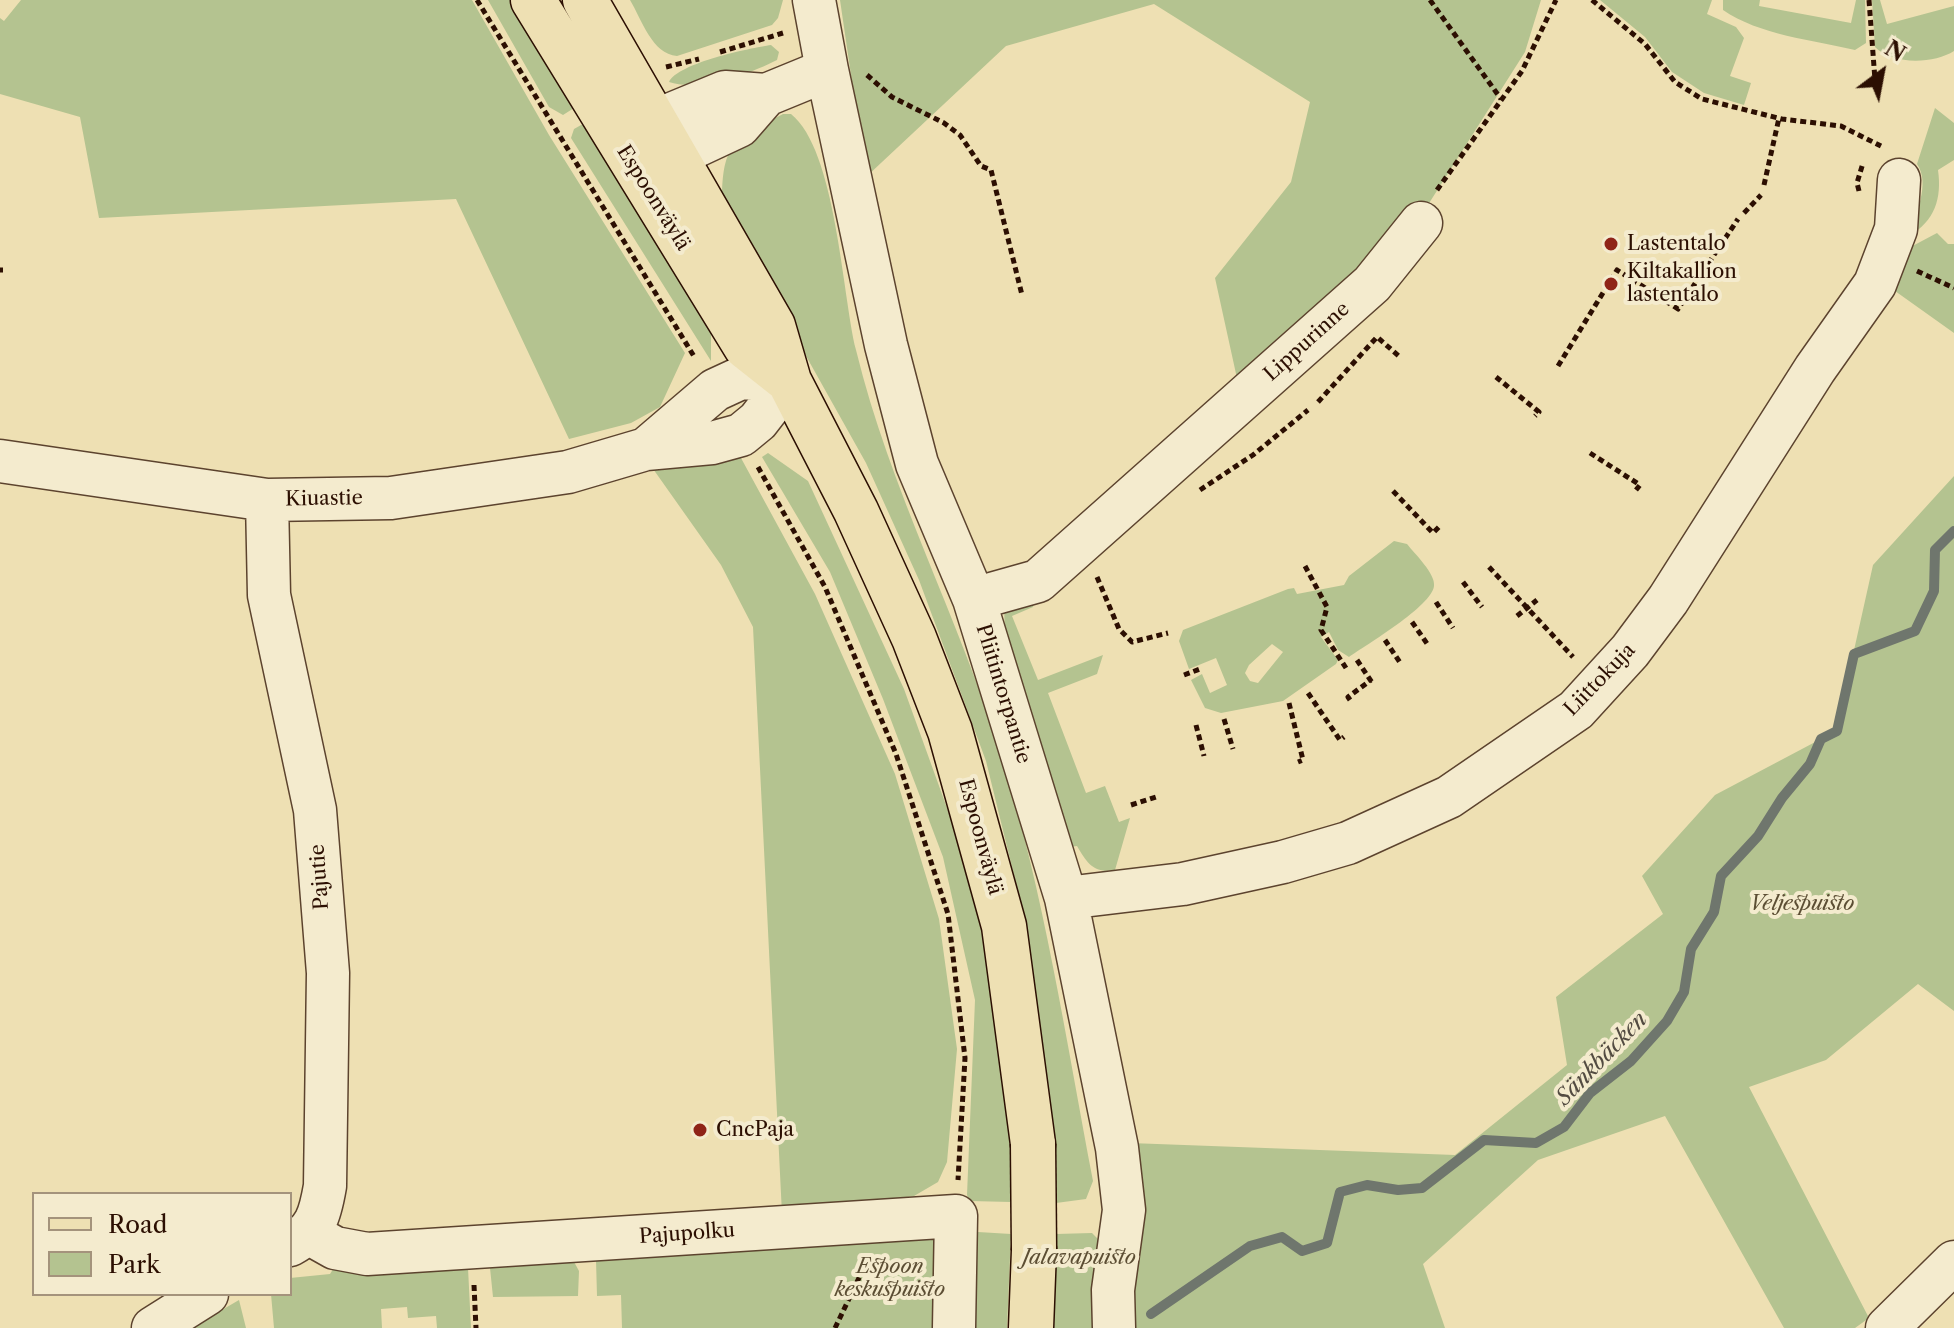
<!DOCTYPE html>
<meta charset="utf-8">
<style>
body{margin:0}
#map{position:relative;width:1954px;height:1328px;overflow:hidden;background:#eee0b3;font-family:"Libre Caslon Text",serif}
canvas{display:block}
.legend{position:absolute;left:32px;top:1192px;width:260px;height:104px;box-sizing:border-box;background:#f4ebce;border:2px solid #a4937c;margin:0;padding:10px 14px;list-style:none;font-size:24px;color:#2c0f02}
.legend li{display:flex;align-items:center;gap:16px;height:40px}
.legend b{width:40px;border:2px solid #a4937c}
.north{position:absolute;left:1842px;top:32px;width:80px;height:80px;-webkit-text-stroke:6px #f4ebce;paint-order:stroke;rotate:32deg;font-size:22px;font-weight:700;line-height:32px;text-align:center;color:#2c0f02}
.north::after{content:'';display:block;margin:auto;width:28px;height:36px;background:#2c0f02;clip-path:polygon(50% 0,100% 100%,50% 72%,0 100%)}
</style>
<div id="map">
<canvas width="1954" height="1328"></canvas>
<ul class="legend">
<li><b style="height:10px;background:#eee0b3"></b>Road</li>
<li><b style="height:22px;background:#b4c390"></b>Park</li>
</ul>
<div class="north">N</div>
</div>
<script>
const context = document.querySelector('canvas').getContext('2d');
context.lineJoin = 'round';
function paint(path, color) {
  context.fillStyle = color;
  context.fill(path, 'evenodd');
}
function trace(path, color, width, dash) {
  context.strokeStyle = color;
  context.lineWidth = width;
  context.lineCap = dash ? 'butt' : 'round';
  context.setLineDash(dash || []);
  context.stroke(path);
}
function drawText(font, color, halo, rows, align = 'center') {
  context.font = font + ' "Libre Caslon Text",serif';
  context.lineWidth = 8;
  context.setLineDash([]);
  context.textBaseline = 'middle';
  context.strokeStyle = halo;
  context.fillStyle = color;
  for (const [text, x, y, turn = 0] of rows) {
    context.save();
    context.translate(x, y);
    context.rotate((+turn || 0) * Math.PI / 180);
    context.textAlign = isNaN(turn) ? turn : align;
    if (halo) context.strokeText(text, 0, 0);
    context.fillText(text, 0, 0);
    context.restore();
  }
}
paint(new Path2D(`
 M21 0H472L549 135 685 353 660 407 631 423 569 439 456 199 99 218 80 117 0 94V18L4 21Z
 M488 0H525L585 101 563 115 549 107Z
 M630 0H783L778 18 772 25 677 56C652 54 642 20 630 0Z
 M840 0H1541L1525 52 1419 219 1240 392 1215 278 1291 182 1310 102 1154 4 1006 46 866 177Z
 M1600 0H1712L1707 14 1736 27 1744 38 1730 76 1751 83 1744 105 1704 93 1672 72 1645 37Z
 M1723 0H1760L1759 6 1851 23 1856 0H1865L1866 43 1855 50C1813 40 1759 35 1723 10Z
 M1872 0H1880L1887 24 1954 6V51C1934 64 1892 65 1875 47Z
 M771 45 779 52 777 60C750 74 699 92 669 82 678 63 750 48 771 45Z
 M1935 108 1954 123V160L1938 170C1942 198 1935 221 1909 236 1915 215 1931 184 1917 164Z
 M783 114H791C836 150 842 292 856 350 890 490 959 618 1001 754 1044 893 1066 1039 1093 1181L1086 1199 1056 1203V1144L1024 916 986 761 919 580 866 463 722 206C722 144 731 141 783 114Z
 M590 120 711 323V361L571 138 574 129Z
 M1937 233 1948 244H1954V333L1888 286 1905 250Z
 M735 447 815 594 895 774 939 919 957 1049 947 1162 938 1182 914 1196 782 1214 753 627 721 565 651 466Z
 M768 453 808 481 904 689 960 844 983 938 994 1005 1011 1143V1202L970 1201 967 1195 975 1000 943 857 883 699 830 572 762 457Z
 M1954 476V1011L1918 984 1826 1060 1749 1087 1869 1318 1855 1328H1784L1665 1116 1538 1160 1423 1264 1445 1328H1132L1127 1310 1130 1143 1455 1155 1567 1065 1556 997 1663 914 1642 876 1715 795 1836 731 1873 565Z
 M1394 541 1407 544C1414 553 1436 574 1434 586 1432 606 1366 645 1349 657L1338 650 1329 632 1321 637 1338 660 1336 664 1283 701 1221 713 1205 708 1191 680 1202 674 1210 693 1227 685 1216 658 1189 669 1179 641 1183 630 1288 589 1294 588 1297 594 1344 585 1349 576ZM1272 644 1283 652 1258 683 1250 681 1245 673 1249 665Z
 M1034 603 1033 607 1012 616 1038 680 1103 655 1097 674 1048 693 1086 793 1105 786 1119 822 1130 818 1115 870C1094 874 1087 863 1077 846L1069 847 1005 635 1004 606Z
 M978 1232 1011 1234 1007 1328H962L969 1236Z
 M1092 1233 1102 1243V1328H1053L1056 1234Z
 M936 1238 941 1328H622L621 1295 597 1296 596 1260Z
 M494 1258 573 1260 579 1271 578 1296 493 1297 490 1268Z
 M337 1263 468 1268 471 1328H437L436 1316 408 1318 407 1307 381 1309 382 1328H274L271 1294H290V1278L330 1274Z
 M239 1300 246 1328H191Z`), '#b4c390');
trace(new Path2D(`
 M1151 1314 1250 1246 1282 1237 1302 1251 1327 1243 1340 1192 1367 1185 1398 1190 1422 1188 1484 1140 1536 1143 1564 1127 1590 1093 1631 1061 1667 1021 1684 992 1691 949 1714 912 1721 876 1758 836 1782 798 1810 764 1821 739 1837 731 1854 654 1915 631 1934 591 1935 550 1954 531`), '#6f766d', 10);
const minor = new Path2D(`
 M827 70 886 345 917 464 974 599 1066 898 1117 1148 1124 1210 1113 1290 1114 1328
 M635 148 657 120 725 92 766 95
 M641 157 675 156 739 126 766 95 827 70 814 0
 M646 449 715 390 741 378 789 381
 M0 461 267 500 391 498 568 472 646 449 712 443 741 435 758 421 789 381
 M267 500 269 595 315 810 328 973 325 1186C320 1215 316 1231 290 1245
 M974 599 1038 581 1372 284 1421 223
 M1066 898 1183 884 1283 862 1348 843 1449 797 1576 710 1630 651 1668 600 1815 369 1875 284 1896 229 1899 180
 M310 1234 335 1248 367 1254 956 1216 954 1328
 M153 1328 207 1294
 M1887 1328 1954 1262`);
const major = new Path2D(`
 M533 0 746 347 789 381
 M585 0 773 326 789 381 856 511 914 638 950 731 1004 926 1033 1144
 M1031 1328 1034 1250`);
trace(minor, '#5c432e', 45);
trace(major, '#2c0f02', 47);
trace(new Path2D(`
 M477 0 695 358
 M1430 0 1501 99
 M1592 0 1645 44 1675 82 1702 99 1782 119 1841 126 1881 146
 M1869 0 1875 80
 M720 52 783 33
 M666 67 699 59
 M867 75 892 97 944 123 960 135 981 166 991 170 1022 295
 M1764 185 1779 118
 M1437 190 1522 71 1556 0
 M1859 191 1857 183 1863 163
 M1744 213 1761 195
 M0 270H3
 M1917 271 1954 288
 M1558 366 1617 270 1678 309 1738 219
 M1496 377 1539 412 1535 416
 M1318 402 1377 337 1400 357
 M1590 453 1640 485 1636 490
 M758 467 825 587 896 754 948 914 965 1058 958 1180
 M1200 490 1253 455 1308 410
 M1393 491 1433 533 1439 527
 M1305 566 1327 607 1321 630 1346 668
 M1489 567 1573 657
 M1097 577 1119 629 1132 642 1168 633
 M1463 582 1482 607
 M1436 602 1453 628
 M1517 616 1537 600
 M1412 622 1428 645
 M1385 640 1401 664
 M1357 660 1373 684
 M1184 675 1200 669
 M1308 693 1340 740 1344 737
 M1350 700 1348 697 1371 680
 M1289 703 1303 760 1298 762
 M1224 719 1233 749
 M1196 725 1204 756
 M1131 805 1156 797
 M474 1285 476 1328
 M835 1328 869 1257`), '#2c0f02', 5, [6, 4]);
trace(minor, '#f4ebce', 42);
trace(major, '#eee0b3', 44);
const majorBridge = new Path2D(`
 M1033 1144 1034 1250`);
trace(majorBridge, '#2c0f02', 47, []);
trace(majorBridge, '#eee0b3', 44);
for (const [x, y, r, color] of [
 [1611,244,8,"#8f2418"],
 [1611,284,8,"#8f2418"],
 [700,1130,8,"#8f2418"]
]) {
  const dot = new Path2D();
  dot.arc(x, y, r, 0, 2 * Math.PI);
  context.fillStyle = color;
  context.fill(dot);
  trace(dot, '#f4ebce', 3);
}
drawText('20px', '#2c0f02', '#f4ebce', [
 ["Espoonväylä",653,198,58],
 ["Lippurinne",1307,342,-42],
 ["Kiuastie",324,499,-1],
 ["Liittokuja",1600,680,-46],
 ["Pliitintorpantie",1003,694,73],
 ["Espoonväylä",980,837,75],
 ["Pajutie",320,877,-94],
 ["Pajupolku",687,1234,-4]
]);
drawText('20px', '#2c0f02', '#f4ebce', [
 ["Lastentalo",1627,244],
 ["Kiltakallion",1627,272],
 ["lastentalo",1627,295],
 ["CncPaja",716,1130]
], 'left');
drawText('italic 20px', '#5c4e34', '#f4ebce', [
 ["Veljespuisto",1802,904],
 ["Jalavapuisto",1079,1258],
 ["Espoon",890,1267],
 ["keskuspuisto",890,1290]
]);
drawText('italic 22px', '#534b41', '#f4ebce', [
 ["Sänkbäcken",1602,1059,-46]
]);
</script>
